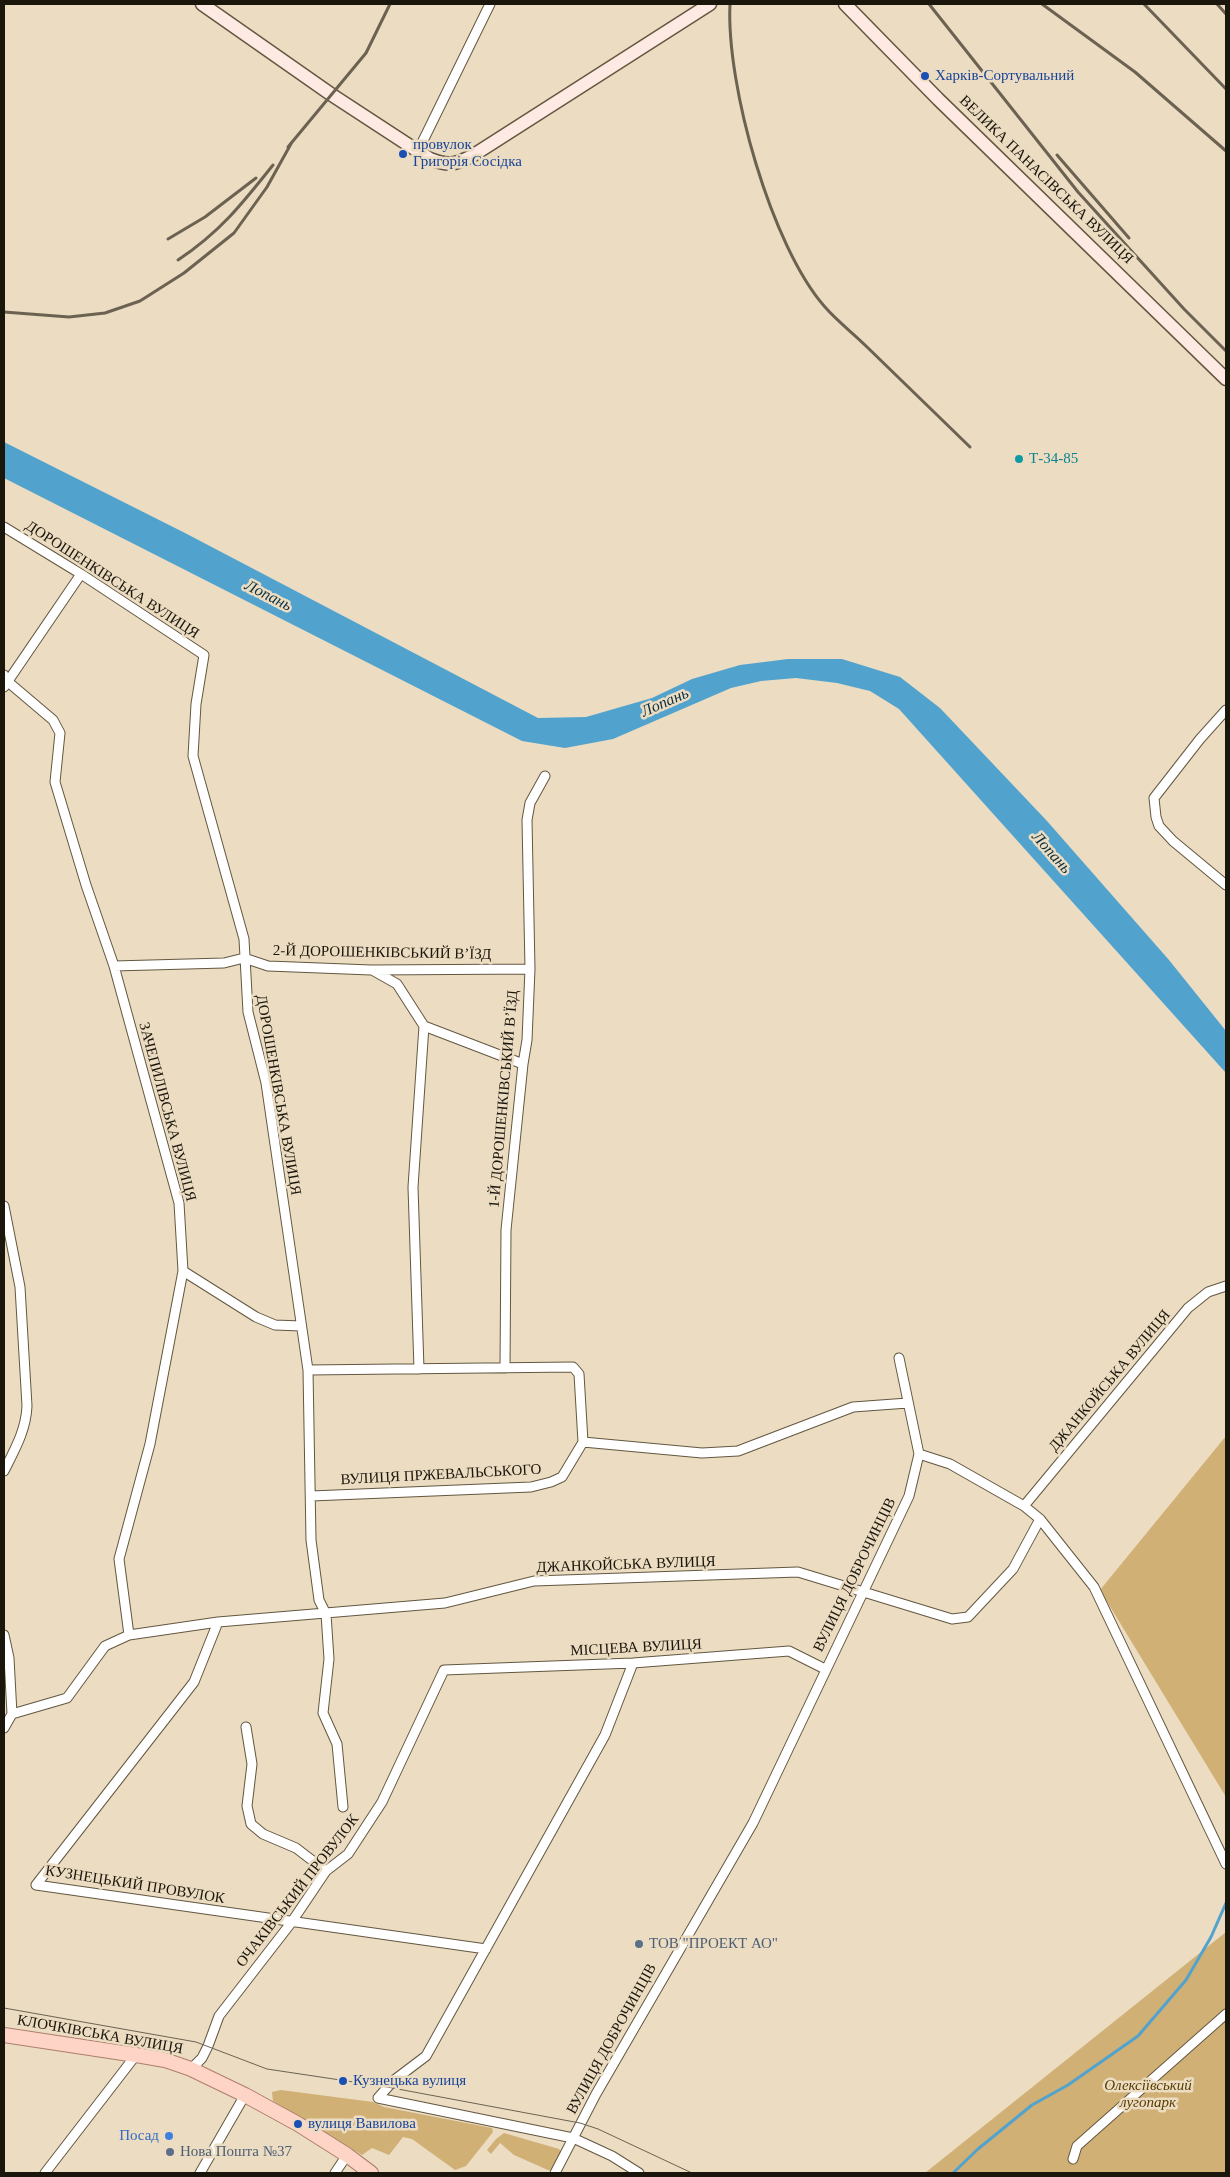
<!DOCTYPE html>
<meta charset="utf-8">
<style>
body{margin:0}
#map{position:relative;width:1230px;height:2177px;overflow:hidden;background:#ebdcc2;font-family:"Times New Roman",serif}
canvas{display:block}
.frame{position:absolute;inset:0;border:5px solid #1b160c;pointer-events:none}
</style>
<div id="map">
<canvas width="1230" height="2177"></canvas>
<div class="frame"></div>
</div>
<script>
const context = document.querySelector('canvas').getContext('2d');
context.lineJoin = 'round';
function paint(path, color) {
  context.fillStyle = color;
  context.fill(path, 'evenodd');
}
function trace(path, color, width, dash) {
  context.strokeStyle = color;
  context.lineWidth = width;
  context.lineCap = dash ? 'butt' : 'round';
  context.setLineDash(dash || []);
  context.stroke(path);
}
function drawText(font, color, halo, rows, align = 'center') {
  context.font = font + ' "Times New Roman",serif';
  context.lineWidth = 5;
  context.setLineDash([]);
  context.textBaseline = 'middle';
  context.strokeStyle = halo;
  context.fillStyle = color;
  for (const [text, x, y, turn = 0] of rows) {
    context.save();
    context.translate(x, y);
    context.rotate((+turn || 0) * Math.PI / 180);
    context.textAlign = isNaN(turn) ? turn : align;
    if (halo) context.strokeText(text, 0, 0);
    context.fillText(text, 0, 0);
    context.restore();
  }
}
paint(new Path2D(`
 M1226 1436V1797L1100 1590Z
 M1226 1932V2173H925Z
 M281 2090 373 2102 384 2107 492 2128 493 2132 466 2166 455 2170 412 2139 403 2137 389 2155 372 2148 362 2155 273 2101 272 2092Z
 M504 2133 559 2149 561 2152 551 2170H548L514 2155 500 2143 491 2154 487 2150 496 2139Z`), '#d1b075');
paint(new Path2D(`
 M4 442 185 533 538 718 586 717 652 698 692 679 740 665 788 659H842L900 677 940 708 1047 821 1169 960 1226 1031V1073L899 709 870 691 837 683 796 678 761 681 731 688 613 739 565 748 522 741 4 478Z`), '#51a3ce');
trace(new Path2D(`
 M953 2173 978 2149 1032 2105 1068 2085 1138 2036 1186 1980 1211 1937 1226 1903`), '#51a3ce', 3);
const street = new Path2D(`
 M418 151 490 4
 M4 527 81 574 204 655 196 704 193 756 244 939 248 1012 266 1083 308 1370 311 1540 319 1600 326 1614 329 1659 323 1713 337 1744 343 1807
 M4 675 7 681 53 720 60 733 55 782 86 885 114 966 179 1203 183 1271 150 1444 119 1559 129 1635
 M4 687 81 574
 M1226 710 1200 739 1154 798 1156 817 1159 826 1173 841 1226 885
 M114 966 224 963 244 958 268 966 371 970 530 969
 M374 971 397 984 424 1026 523 1064
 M4 1206 20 1287 27 1406C26 1430 15 1449 4 1471
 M183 1271 256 1317 275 1325 301 1326
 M505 1368 506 1230 523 1064 527 1040 530 969 527 820 530 803 545 776
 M419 1369 413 1187 424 1026
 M308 1370 573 1367 579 1374 583 1442
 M583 1442 702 1453 738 1451 853 1407 908 1403
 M919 1454 950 1464 1024 1506 1040 1519 1094 1587 1226 1864
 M311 1496 531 1487 551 1482 562 1477 583 1442
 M1024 1506 1188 1308 1208 1292 1226 1286
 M218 1622 194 1682 36 1885 486 1949
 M4 1635 9 1658 12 1714 4 1728
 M633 1663 605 1735 426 2056 393 2081 378 2098 573 2138 612 2156 639 2173
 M12 1714 67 1698 105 1646 129 1635 218 1622 445 1603 534 1581 798 1572 952 1619 968 1617 1013 1569 1040 1519
 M246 1727 252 1764 247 1806 251 1824 263 1834 296 1848 326 1871
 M191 2069 202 2058 208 2046 219 2016 291 1923 326 1871 348 1854 382 1802 444 1670 633 1663 789 1651 825 1669
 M1073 2159 1077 2146 1226 2014
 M45 2173 136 2055
 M200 2173 245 2095
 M335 2173 347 2155
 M555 2173 596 2094 753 1823 909 1496 919 1454 899 1358`);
const secondary = new Path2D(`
 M202 4 332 95 430 159C448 166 454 165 472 156L710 4
 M845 4 938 99 1226 379`);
const primary = new Path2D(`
 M4 2035 136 2055 165 2060 191 2069 245 2095 298 2124 347 2155 371 2173`);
trace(street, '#635740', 11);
trace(secondary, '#635740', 15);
trace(primary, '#ad7f6c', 16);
trace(street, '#fff', 9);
trace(secondary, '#feeae2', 12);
trace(primary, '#fdd4c6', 14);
trace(new Path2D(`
 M4 2008 196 2042 267 2069 387 2087 580 2123 598 2129 692 2173`), '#6b6252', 1);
trace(new Path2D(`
 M730 4C726 85 771 246 825 307 837 321 853 333 866 346 901 380 935 413 970 447
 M929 4 1078 192 1184 309 1226 351
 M1042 4 1135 72 1226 151
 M1144 4 1226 89
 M1217 4 1226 14
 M288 147 366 53 390 4
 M1057 155 1129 238
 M168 239 205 217 256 178
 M178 260C220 232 242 204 273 165
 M4 312 69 317 105 313 140 301 184 273 234 233 267 187 292 142`), '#6b6252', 3);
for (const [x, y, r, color] of [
 [925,76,5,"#1a4fb4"],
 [403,154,5,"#1a4fb4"],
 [1019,459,5,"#0f9aa8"],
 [639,1944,5,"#5c6f8a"],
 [343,2081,5,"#1a4fb4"],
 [298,2124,5,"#1a4fb4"],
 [169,2136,5,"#3f7fe0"],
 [170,2152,5,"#5c6f8a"]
]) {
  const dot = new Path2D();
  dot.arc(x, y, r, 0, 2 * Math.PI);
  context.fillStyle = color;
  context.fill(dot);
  trace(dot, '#ebdcc2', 2);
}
drawText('15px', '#164399', '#ebdcc2', [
 ["Харків-Сортувальний",935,76],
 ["провулок",413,145],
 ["Григорія Сосідка",413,162],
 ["Кузнецька вулиця",353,2081],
 ["вулиця Вавилова",308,2124]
], 'left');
drawText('15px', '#1b160c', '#ebdcc2', [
 ["ВЕЛИКА ПАНАСІВСЬКА ВУЛИЦЯ",1046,180,44],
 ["ДОРОШЕНКІВСЬКА ВУЛИЦЯ",112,580,33],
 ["2-Й ДОРОШЕНКІВСЬКИЙ В’ЇЗД",382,953,1],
 ["ДОРОШЕНКІВСЬКА ВУЛИЦЯ",278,1095,80],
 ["1-Й ДОРОШЕНКІВСЬКИЙ В’ЇЗД",504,1099,-85],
 ["ЗАЧЕПИЛІВСЬКА ВУЛИЦЯ",167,1112,75],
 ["ДЖАНКОЙСЬКА ВУЛИЦЯ",1110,1381,-50],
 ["ВУЛИЦЯ ПРЖЕВАЛЬСЬКОГО",441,1475,-3],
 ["ДЖАНКОЙСЬКА ВУЛИЦЯ",626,1565,-2],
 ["ВУЛИЦЯ ДОБРОЧИНЦІВ",855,1575,-64],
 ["МІСЦЕВА ВУЛИЦЯ",636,1648,-3],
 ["КУЗНЕЦЬКИЙ ПРОВУЛОК",135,1885,9],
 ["ОЧАКІВСЬКИЙ ПРОВУЛОК",298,1891,-52],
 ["КЛОЧКІВСЬКА ВУЛИЦЯ",100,2035,10],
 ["ВУЛИЦЯ ДОБРОЧИНЦІВ",612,2039,-61]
]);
drawText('15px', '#0d838f', '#ebdcc2', [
 ["Т-34-85",1029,459]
], 'left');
drawText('15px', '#4e5e75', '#ebdcc2', [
 ["ТОВ \"ПРОЕКТ АО\"",649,1944],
 ["Нова Пошта №37",180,2152]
], 'left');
drawText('italic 15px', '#573d00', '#ebdcc2', [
 ["Олексіївський",1148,2086],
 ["лугопарк",1148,2103]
]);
drawText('15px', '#366cbe', '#ebdcc2', [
 ["Посад",159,2136]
], 'right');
drawText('italic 16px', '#092f41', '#ebdcc2', [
 ["Лопань",268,596,27],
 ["Лопань",665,703,-24],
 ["Лопань",1051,853,48]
]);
</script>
